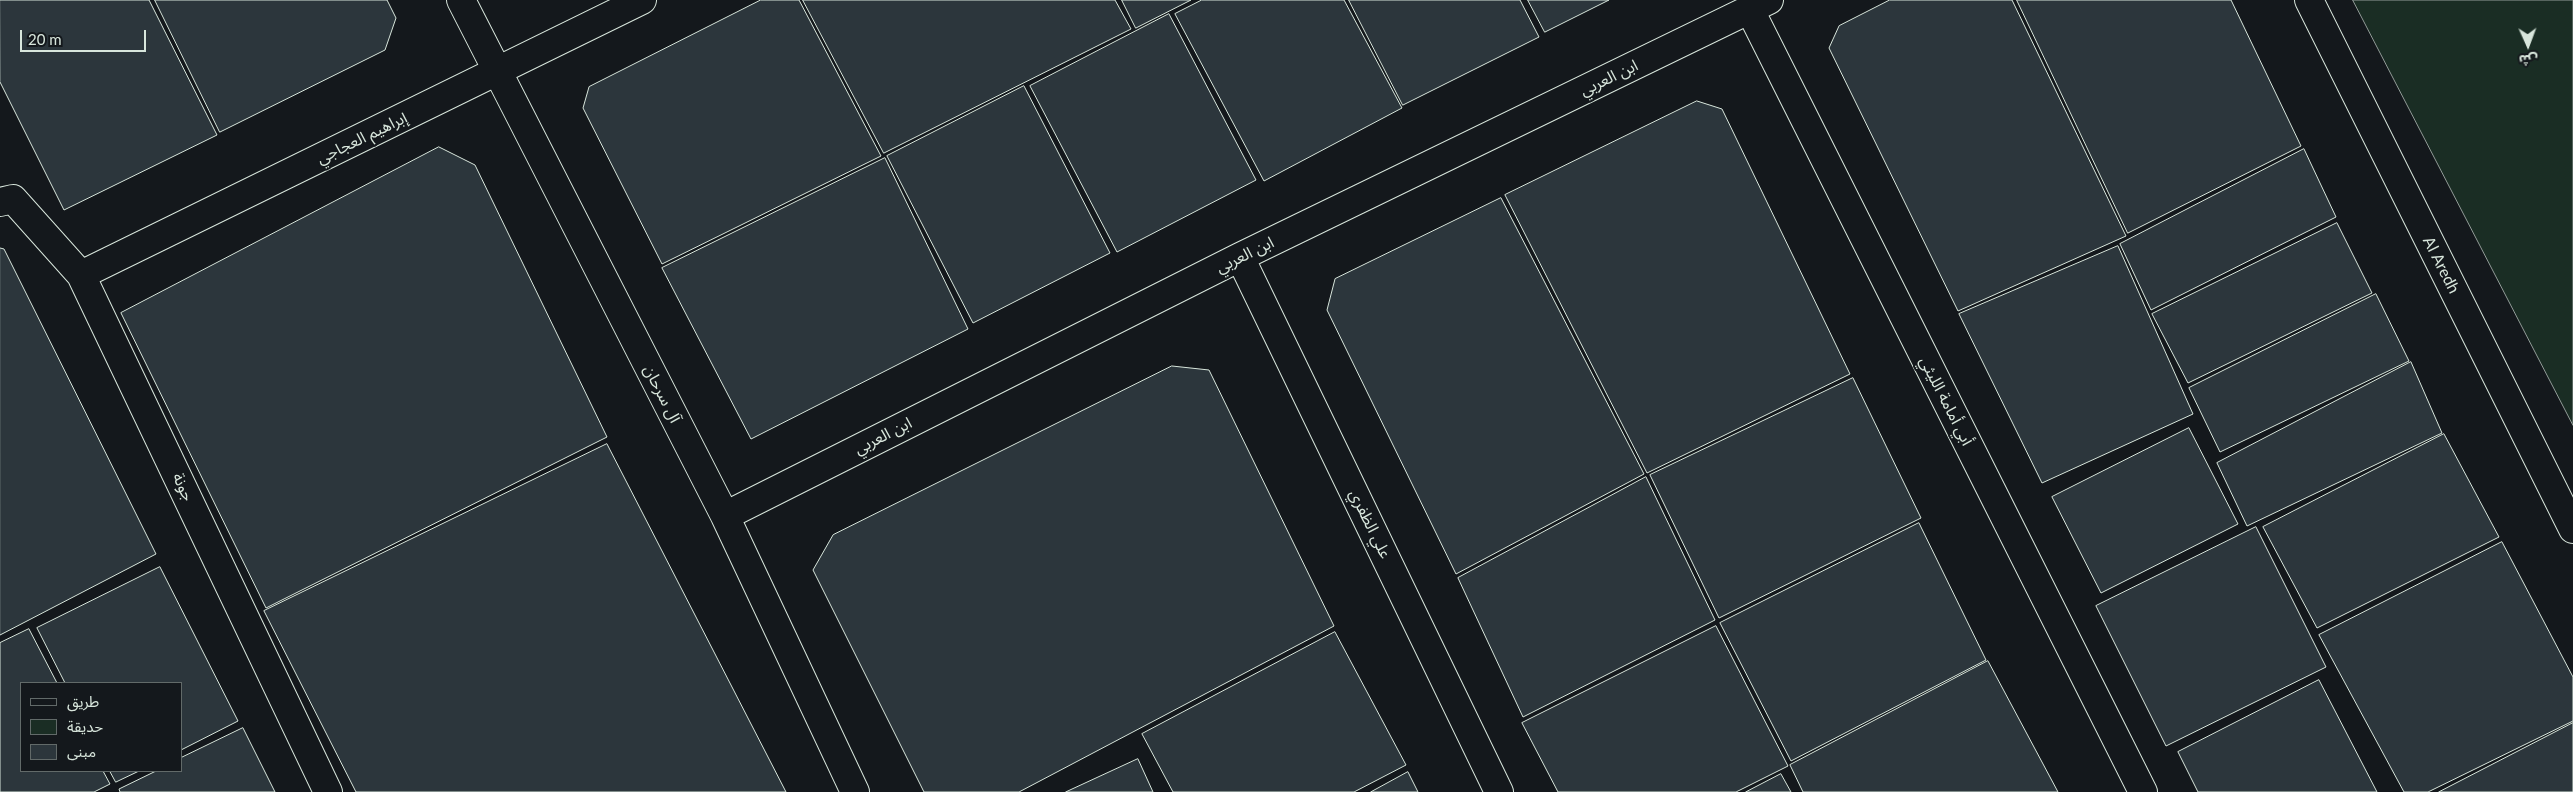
<!DOCTYPE html>
<meta charset="utf-8">
<style>
body{margin:0}
#map{position:relative;width:2573px;height:792px;overflow:hidden;background:#14181c;font-family:Lato,"Noto Sans Arabic",sans-serif}
canvas{display:block}
.legend{position:absolute;left:20px;top:682px;width:162px;height:90px;box-sizing:border-box;background:#14181c;border:1px solid #626a69;margin:0;padding:6px 9px;list-style:none;font-size:15px;color:#d8e6dc}
.legend li{display:flex;align-items:center;gap:10px;height:25px}
.legend b{width:25px;border:1px solid #626a69}
.north{position:absolute;left:2503px;top:20px;width:50px;height:50px;-webkit-text-stroke:4px #14181c;paint-order:stroke;rotate:178deg;font-size:14px;font-weight:700;line-height:20px;text-align:center;color:#d8e6dc}
.north::after{content:'';display:block;margin:auto;width:18px;height:22px;background:#d8e6dc;clip-path:polygon(50% 0,100% 100%,50% 72%,0 100%)}
.scale{position:absolute;left:20px;top:30px;width:126px;height:22px;box-sizing:border-box;border:2px solid #d8e6dc;border-top:0;padding-left:6px;font-size:15px;line-height:18px;white-space:nowrap;color:#d8e6dc;-webkit-text-stroke:4px #14181c;paint-order:stroke}
</style>
<div id="map">
<canvas width="2573" height="792"></canvas>
<ul class="legend">
<li><b style="height:6px;background:#14181c"></b>طريق</li>
<li><b style="height:14px;background:#1a2d24"></b>حديقة</li>
<li><b style="height:14px;background:#2c363c"></b>مبنى</li>
</ul>
<div class="north">ش</div>
<div class="scale">20 m</div>
</div>
<script>
const context = document.querySelector('canvas').getContext('2d');
context.lineJoin = 'round';
function paint(path, color) {
  context.fillStyle = color;
  context.fill(path, 'evenodd');
}
function trace(path, color, width, dash) {
  context.strokeStyle = color;
  context.lineWidth = width;
  context.lineCap = dash ? 'butt' : 'round';
  context.setLineDash(dash || []);
  context.stroke(path);
}
function drawText(font, color, halo, rows, align = 'center') {
  context.font = font + ' Lato,"Noto Sans Arabic",sans-serif';
  context.lineWidth = 4;
  context.setLineDash([]);
  context.textBaseline = 'middle';
  context.strokeStyle = halo;
  context.fillStyle = color;
  for (const [text, x, y, turn = 0] of rows) {
    context.save();
    context.translate(x, y);
    context.rotate((+turn || 0) * Math.PI / 180);
    context.textAlign = isNaN(turn) ? turn : align;
    if (halo) context.strokeText(text, 0, 0);
    context.fillText(text, 0, 0);
    context.restore();
  }
}
const green = new Path2D(`
 M2353 0H2573V425Z`);
paint(green, '#1a2d24');
trace(green, '#939e99', 1);
const building = new Path2D(`
 M0 0H149L217 135 64 210 0 82Z
 M155 0H387L396 18 385 50 220 132Z
 M761 0H799L881 156 662 264 583 108 589 87Z
 M803 0H1115L1131 29 884 153Z
 M1122 0H1191L1136 28Z
 M1202 0H1344L1402 108 1264 181 1175 14Z
 M1349 0H1520L1539 37 1403 105Z
 M1528 0H1609L1545 32Z
 M1890 0H2012L2126 236 1958 311 1829 48 1839 26Z
 M2017 0H2231L2301 146 2128 233Z
 M1169 14 1256 180 1117 252 1030 86Z
 M1024 86 1110 253 973 323 887 156Z
 M1697 101 1722 109 1850 374 1647 473 1505 195Z
 M439 147 475 165 607 437 266 608 121 313Z
 M2304 149 2336 217 2151 310 2120 244Z
 M885 158 968 329 751 439 662 268Z
 M1501 198 1644 474 1456 574 1327 310 1335 279Z
 M2337 223 2372 293 2188 383 2152 314Z
 M2118 246 2193 414 2042 483 1959 314Z
 M0 248 4 249 156 554 0 635Z
 M2376 294 2409 361 2220 452 2189 388Z
 M2411 362 2442 433 2247 526 2217 463Z
 M1172 366 1209 370 1334 626 1019 792H924L813 570 833 535Z
 M1853 378 1921 518 1719 618 1650 475Z
 M2189 428 2238 524 2101 593 2052 497Z
 M2444 434 2499 537 2317 628 2263 527Z
 M607 444 786 792H356L264 611Z
 M1646 477 1715 620 1523 717 1458 578Z
 M1919 523 1986 660 1791 761 1720 623Z
 M2256 527 2326 667 2166 746 2096 606Z
 M2502 542 2573 677V721L2428 792H2404L2319 635Z
 M160 567 238 721 181 750V683H65L37 628Z
 M1716 626 1788 766 1736 792H1558L1522 723Z
 M29 629 57 683H21V771H103L110 784 94 792H0V643Z
 M1335 632 1406 765 1354 792H1173L1142 734Z
 M1988 661 2058 792H1803L1790 765Z
 M2319 680 2377 792H2198L2178 752Z
 M2573 723V792H2439Z
 M243 728 275 792H120L119 789 156 771H181V758Z
 M1138 759 1153 792H1066Z
 M110 771H139L116 782Z
 M1408 772 1418 792H1371Z
 M1781 774 1791 792H1746Z`);
paint(building, '#2c363c');
trace(building, '#d8e6dc', 1);
const minor = new Path2D(`
 M461 0 725 516 855 792
 M2309 0 2573 529
 M1750 10 2143 792
 M0 202 13 199 81 275 328 792
 M1240 257 1499 792
 M81 275 642 0
 M725 516 1240 257 1769 0`);
trace(minor, '#d8e6dc', 30);
trace(minor, '#14181c', 28);
drawText('16px', '#d8e6dc', '#14181c', [
 ["ابن العربي",1609,78,-26],
 ["إبراهيم العجاجي",362,138,-26],
 ["ابن العربي",1245,255,-26],
 ["Al Aredh",2441,265,63],
 ["آل سرحان",662,394,63],
 ["أبي أمامة الليثي",1946,401,63],
 ["ابن العربي",883,436,-27],
 ["جونة",183,487,65],
 ["علي الظفري",1370,524,64]
]);
</script>
